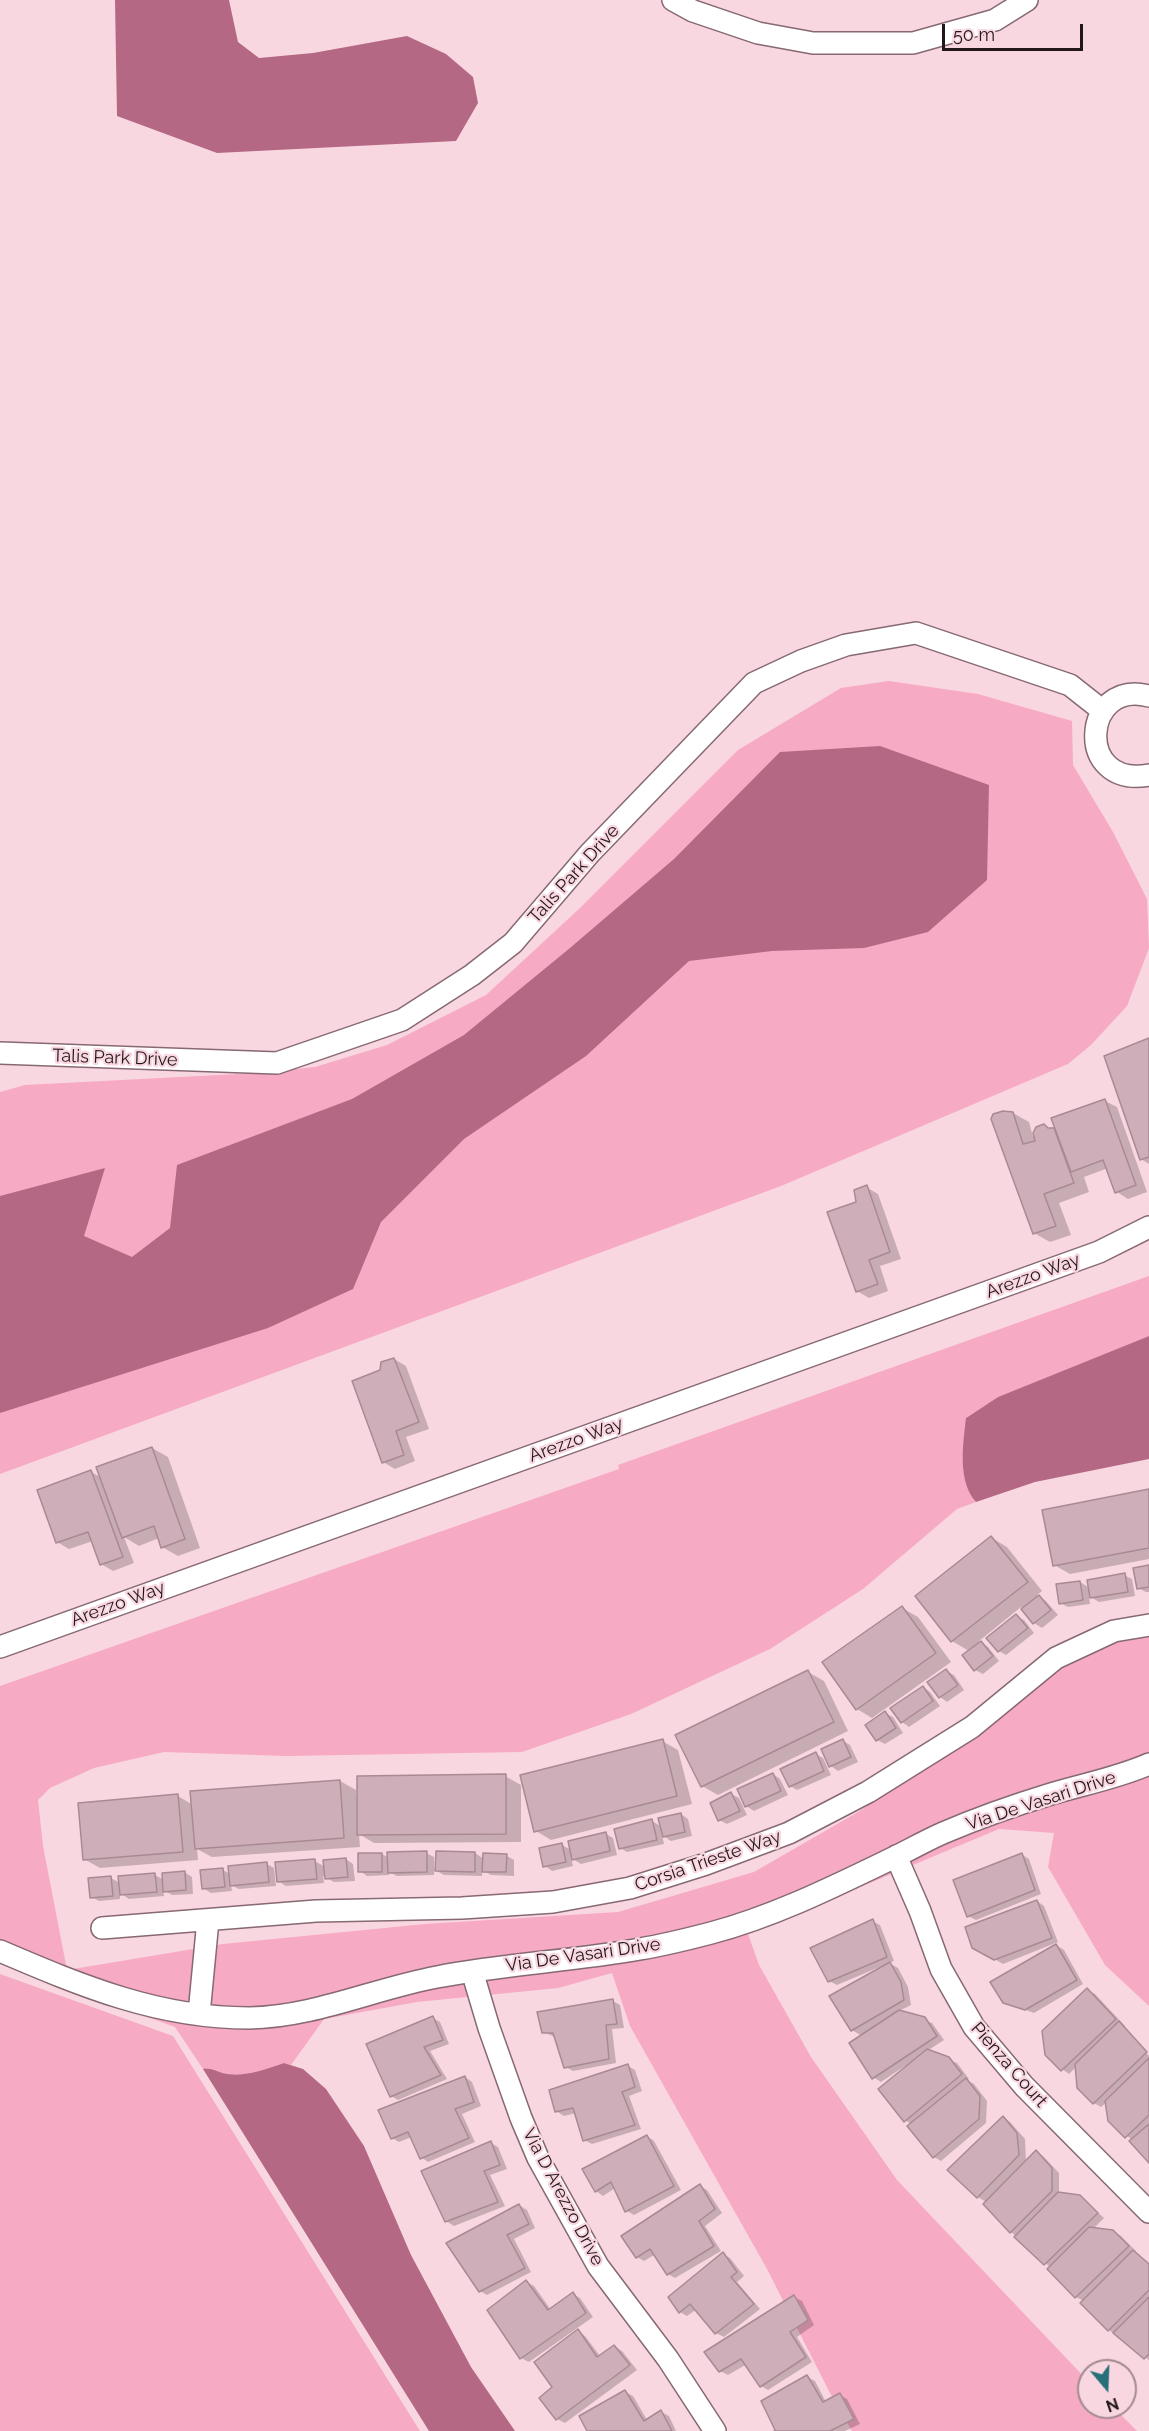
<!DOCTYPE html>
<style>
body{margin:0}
#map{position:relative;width:1149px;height:2431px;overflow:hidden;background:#f9d7e1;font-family:Raleway,sans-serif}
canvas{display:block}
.north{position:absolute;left:1077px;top:2359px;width:60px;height:60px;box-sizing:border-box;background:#f9d7e1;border:2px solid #a38a91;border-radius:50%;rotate:161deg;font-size:16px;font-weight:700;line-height:24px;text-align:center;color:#22171a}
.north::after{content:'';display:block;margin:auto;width:21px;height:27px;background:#27707a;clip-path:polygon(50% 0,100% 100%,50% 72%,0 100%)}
.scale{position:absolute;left:942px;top:24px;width:141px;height:27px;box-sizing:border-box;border:3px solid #22171a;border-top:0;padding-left:8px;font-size:18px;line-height:21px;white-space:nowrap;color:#22171a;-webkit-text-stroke:4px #f9d7e1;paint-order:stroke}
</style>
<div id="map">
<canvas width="1149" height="2431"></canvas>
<div class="north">N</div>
<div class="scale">50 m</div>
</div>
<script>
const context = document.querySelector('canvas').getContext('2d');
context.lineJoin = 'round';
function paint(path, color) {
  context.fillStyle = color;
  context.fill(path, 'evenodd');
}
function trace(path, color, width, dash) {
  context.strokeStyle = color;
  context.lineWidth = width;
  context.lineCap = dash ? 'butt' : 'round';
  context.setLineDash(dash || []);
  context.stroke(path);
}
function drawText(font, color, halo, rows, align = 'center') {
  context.font = font + ' Raleway,sans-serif';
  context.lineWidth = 4.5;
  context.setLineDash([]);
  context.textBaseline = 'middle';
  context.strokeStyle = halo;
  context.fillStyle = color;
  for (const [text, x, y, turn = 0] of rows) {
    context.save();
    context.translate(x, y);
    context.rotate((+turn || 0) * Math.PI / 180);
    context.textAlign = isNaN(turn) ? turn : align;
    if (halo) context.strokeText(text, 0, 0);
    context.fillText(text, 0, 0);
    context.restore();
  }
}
paint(new Path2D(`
 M889 681 978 694 1072 721 1073 765 1113 832 1147 899 1149 948 1127 1006 1091 1045 1068 1064 781 1186 0 1474V1092L25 1085 258 1073 315 1067 387 1045 486 995 580 908 738 750 841 688Z
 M1149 1276V1336L998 1397 967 1417C963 1444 957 1481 976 1502L957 1509 863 1589 770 1649 631 1714 522 1752 287 1756 164 1752 94 1768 50 1788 38 1800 43 1846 67 1970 223 1944 425 1924 618 1912 754 1872 858 1812 990 1726 1063 1665 1110 1641 1149 1637V2006L1105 1965 1048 1867 1054 1833 999 1829 748 1934 759 1965 811 2057 897 2180 1089 2382V2407H1113L1137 2431H852L830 2393 767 2269 630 2026 612 1973 558 1988 417 2002 324 2019 291 2065 284 2063 254 2074H224L208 2068 203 2069 175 2027 0 1964V1686L619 1469 618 1465Z
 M0 1974 173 2036 420 2431H0Z`), '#f7aac3');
paint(new Path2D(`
 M115 0H229L238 42 259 58 313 53 407 36 446 54 473 77 478 103 456 141 217 153 117 116Z
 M880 746 989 785 987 880 928 932 864 948 772 951 689 961 586 1056 464 1139 381 1222 353 1289 268 1328 0 1413V1196L105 1168 84 1236 132 1257 170 1228 177 1165 352 1099 464 1035 570 948 674 859 780 752Z
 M1149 1336V1459L1035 1482 976 1502C957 1481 963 1444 966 1418L998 1397Z
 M284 2063 303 2069 326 2089 364 2146 411 2255 471 2367 515 2431H429L203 2069C212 2067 218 2073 227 2074 248 2076 264 2070 284 2063Z`), '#b56883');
paint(new Path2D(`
 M1149 1040V1164L1141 1159Z
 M1105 1101 1117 1107 1147 1192 1128 1199 1117 1192 1108 1168 1084 1177 1089 1192 1059 1203 1071 1235 1050 1242 1034 1233 1013 1113 1029 1122 1033 1137 1037 1128 1058 1132Z
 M866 1187 878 1194 901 1259 880 1266 888 1291 869 1298 857 1291 858 1203Z
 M394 1359 406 1366 429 1429 406 1437 415 1461 395 1469 383 1462 381 1371Z
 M152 1448 168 1457 200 1548 178 1556 162 1547 159 1538 139 1546 124 1537 134 1563 113 1571 101 1564 93 1541 69 1549 57 1542 91 1472 102 1478Z
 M1149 1490V1559L1070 1574 1054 1565Z
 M992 1538 1007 1547 1042 1591 1037 1595 1046 1601 1058 1615 1042 1628 1034 1623 1021 1607 979 1641 988 1647 999 1661 983 1674 975 1670 969 1651 952 1641Z
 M1149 1566V1592H1146L1138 1588Z
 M1124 1575 1132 1579 1135 1596 1099 1602 1089 1596 1090 1604 1068 1607 1060 1603 1080 1582 1090 1588Z
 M902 1608 918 1617 951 1662 872 1718 857 1709Z
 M1016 1616 1024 1620 1034 1633 1006 1655 999 1651Z
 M946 1671 954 1675 964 1690 947 1702 940 1697Z
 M808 1672 824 1681 848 1731 718 1795 702 1786Z
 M923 1687 930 1692 940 1706 909 1727 902 1722Z
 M885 1713 893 1717 903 1733 885 1744 877 1740Z
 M662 1741 678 1750 692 1804 551 1840 536 1831Z
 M843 1741 850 1745 858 1762 838 1771 831 1766 823 1750Z
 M816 1754 823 1758 831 1775 797 1790 790 1786Z
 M773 1774 780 1779 788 1795 754 1811 746 1806Z
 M505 1776 521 1785V1842L374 1843 359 1834 360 1847 212 1857 197 1849 198 1860 100 1868 84 1859 178 1796 193 1805 340 1781 356 1790V1797H359Z
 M731 1794 739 1798 747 1815 727 1824 719 1820Z
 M681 1814 688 1819 692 1836 671 1841 662 1835 664 1844 627 1852 620 1848 652 1821 662 1827Z
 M606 1834 613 1838 617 1855 581 1864 571 1858 573 1866 552 1871 545 1866 562 1845 571 1850Z
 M426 1853 434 1857V1875L397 1876 389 1872V1875L367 1876 360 1871 382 1854 389 1858Z
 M475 1853 484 1859 507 1856 514 1860V1876L491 1875 482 1870V1876L444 1875 437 1871Z
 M1021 1854 1029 1859 1041 1894 976 1920 968 1916Z
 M346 1859 353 1864 355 1881 334 1882 323 1876 324 1883 286 1886 278 1881 315 1861 325 1867Z
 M267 1864 274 1868 276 1886 239 1889 231 1885 232 1891 211 1893 203 1888 223 1870 230 1874Z
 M184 1872 192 1877 193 1894 172 1895 163 1890 164 1896 129 1899 120 1893V1899L99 1901 91 1897 111 1878 120 1883 155 1875 164 1880Z
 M1037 1901 1044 1906 1058 1942 1003 1964 974 1947Z
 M872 1921 880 1925 894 1961 889 1963 898 1968 908 1987 911 2005 899 2011 932 2023 944 2040 927 2051 957 2063 969 2079 967 2080 974 2084 987 2101 986 2123 941 2161 934 2157 911 2124 905 2120 912 2064 911 2062 881 2082 873 2077 862 2036 852 2030 883 1968 882 1966 837 1985 829 1981Z
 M1056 1945 1064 1950 1083 1984 1034 2013 1004 2002Z
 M1087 1990 1095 1994 1125 2026 1124 2028 1149 2056V2160L1132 2140 1110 2121 1107 2102 1101 2107 1094 2103 1077 2066 1069 2074 1062 2069Z
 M613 2001 620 2005 624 2028 612 2029 616 2063 573 2071 566 2067 555 2037 543 2032Z
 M433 2018 440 2022 449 2044 430 2051 447 2079 398 2100 391 2096Z
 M628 2066 635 2070 642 2091 629 2096 641 2129 592 2144 584 2140 576 2113 564 2116 556 2111Z
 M465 2077 472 2082 481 2106 462 2114 475 2142 428 2162 421 2157 412 2137 399 2142 392 2138Z
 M1003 2117 1010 2122 1025 2139 1026 2162 1036 2152 1043 2156 1059 2173V2194L1079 2196 1104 2218 1093 2229 1113 2231 1121 2236 1136 2251 1134 2253 1149 2264V2360L1109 2330 1082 2303 1084 2301 1076 2297 1049 2269 1051 2268 1010 2231 986 2202 978 2197Z
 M647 2136 654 2141 681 2190 634 2215 627 2211 615 2188 603 2196 596 2191Z
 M491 2143 498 2147 507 2169 490 2175 505 2206 454 2226 446 2221Z
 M700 2186 707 2190 722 2213 705 2226 721 2251 675 2278 668 2274 656 2254 644 2261 637 2257Z
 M519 2205 527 2210 535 2228 514 2239 531 2272 487 2295 480 2291Z
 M723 2254 730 2258 744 2276 737 2282 760 2309 724 2337 716 2333 697 2309 687 2316 680 2312Z
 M526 2282 534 2286 551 2310 573 2294 580 2298 593 2317 529 2362 521 2358Z
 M794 2297 802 2301 814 2325 797 2337 812 2362 768 2390 761 2386 747 2364 728 2375 720 2371Z
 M578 2331 585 2336 600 2356 614 2346 622 2351 637 2370 565 2423 557 2419 554 2387Z
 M807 2377 815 2381 826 2402 840 2395 847 2399 860 2424 845 2431H777Z
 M625 2392 633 2396 647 2420 661 2412 669 2416 676 2431H589Z`), '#0003');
const building = new Path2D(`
 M1149 1038V1157L1140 1160 1104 1056Z
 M1105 1099 1136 1185 1115 1193 1103 1160 1071 1172 1051 1118Z
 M1003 1111 1013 1112 1023 1144 1035 1141 1033 1133 1036 1127 1044 1124 1048 1128H1054L1074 1183 1044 1194 1056 1226 1033 1234 991 1119 993 1114Z
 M867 1185 890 1252 869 1260 878 1284 856 1292 827 1212 856 1202 854 1190Z
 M394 1358 419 1422 396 1431 404 1455 382 1463 352 1381 380 1370 381 1362Z
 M152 1447 185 1539 161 1548 154 1526 122 1538 96 1467Z
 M91 1470 123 1557 100 1565 88 1532 56 1543 37 1490Z
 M1149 1489V1548L1053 1566 1042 1510Z
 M991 1536 1028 1582 951 1642 915 1596Z
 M1149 1565V1587L1137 1589 1133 1568Z
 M1125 1573 1128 1592 1090 1598 1087 1580Z
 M1080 1581 1083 1600 1059 1604 1056 1584Z
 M1039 1595 1051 1610 1033 1624 1021 1609Z
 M902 1606 936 1653 856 1710 822 1662Z
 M1016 1614 1028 1628 998 1652 986 1638Z
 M981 1641 993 1656 974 1671 962 1655Z
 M946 1669 958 1685 939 1698 927 1682Z
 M808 1670 834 1722 701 1787 675 1735Z
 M923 1686 933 1701 901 1723 890 1708Z
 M885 1711 896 1728 876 1741 865 1725Z
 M663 1739 677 1796 534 1832 520 1775Z
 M843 1739 851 1757 829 1767 821 1749Z
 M816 1752 824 1771 789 1787 780 1769Z
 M773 1773 781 1791 745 1807 737 1789Z
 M506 1774V1834L357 1835V1776Z
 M340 1780 344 1838 195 1849 190 1791Z
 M731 1792 740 1811 718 1821 710 1803Z
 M178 1794 183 1852 83 1860 78 1803Z
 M681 1813 685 1832 663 1837 658 1818Z
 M652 1819 657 1840 619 1849 614 1829Z
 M606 1832 610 1851 572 1860 568 1841Z
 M562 1843 566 1862 543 1867 539 1848Z
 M427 1851V1872L388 1873 387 1852Z
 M436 1851 475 1852V1872L435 1871Z
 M358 1853H382V1872H358Z
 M483 1853 507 1854 506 1872H482Z
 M1022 1853 1035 1890 967 1917 953 1880Z
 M346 1858 348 1877 325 1879 323 1860Z
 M315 1859 317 1879 277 1882 275 1862Z
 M267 1862 269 1882 230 1886 228 1866Z
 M223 1868 225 1887 202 1889 200 1870Z
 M185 1871 186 1890 163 1892 162 1873Z
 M155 1873 157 1892 120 1895 118 1876Z
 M111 1876 113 1896 90 1898 88 1878Z
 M1037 1900 1052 1938 994 1960 972 1948 965 1927Z
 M873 1919 887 1957 828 1982 810 1948Z
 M1056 1944 1077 1980 1025 2010 1003 2003 990 1982Z
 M890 1962 901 1982 904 2000 851 2031 829 1996Z
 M1087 1988 1116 2019 1061 2071 1045 2055 1042 2031Z
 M613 1999 617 2024 606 2025 609 2059 564 2068 553 2033H542L537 2012Z
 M899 2010 925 2017 937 2036 872 2079 849 2043Z
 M433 2016 443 2040 424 2047 441 2075 390 2097 366 2044Z
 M1119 2021 1147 2052 1093 2104 1077 2088 1075 2064Z
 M927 2049 949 2057 962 2074 904 2122 878 2089Z
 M1149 2058V2115L1125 2138 1108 2121 1105 2101Z
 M628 2064 635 2087 622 2092 635 2125 583 2141 573 2108 555 2112 549 2090Z
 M465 2076 474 2102 455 2109 469 2138 420 2159 408 2132 391 2139 378 2110Z
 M966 2078 980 2096 979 2119 933 2158 907 2126Z
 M1003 2116 1017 2133 1019 2155 977 2198 947 2170Z
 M1149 2124V2163L1129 2141Z
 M647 2135 674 2186 625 2212 611 2182 595 2192 582 2169Z
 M491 2141 500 2165 484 2171 498 2202 445 2222 421 2171Z
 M1036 2150 1052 2168V2191L1010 2233 983 2204Z
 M700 2184 715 2209 699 2221 714 2246 667 2275 650 2249 636 2258 621 2236Z
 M1058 2192 1080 2195 1098 2213 1044 2265 1014 2237Z
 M519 2204 529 2224 507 2235 525 2268 479 2292 446 2243Z
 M1089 2227 1113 2230 1129 2246 1075 2298 1047 2269Z
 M1133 2250 1149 2264V2290L1108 2331 1080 2303Z
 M723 2252 737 2272 731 2277 754 2304 715 2334 690 2304 679 2313 668 2297Z
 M526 2280 548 2310 573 2292 586 2313 520 2359 487 2310Z
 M794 2295 808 2320 790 2332 806 2357 760 2387 741 2359 719 2372 704 2352Z
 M1149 2297V2354L1144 2359 1113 2333Z
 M578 2329 597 2357 614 2345 630 2365 556 2420 539 2398 552 2387 534 2362Z
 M807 2375 823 2402 840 2393 854 2419 830 2431H774L775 2430 761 2401Z
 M625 2390 644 2421 661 2410 672 2431H587L579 2416Z`);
paint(building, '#ceaeb8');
trace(building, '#a98a94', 1.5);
const minor = new Path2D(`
 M673 0 693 11 758 33 813 43H913L995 20 1027 0
 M1149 696C1082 678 1074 789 1149 775
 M0 1053 277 1063 402 1020 472 975 513 943 590 853 754 683 801 661 846 645 916 633 1070 685 1103 711
 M0 1647 1099 1252 1149 1227
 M896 1856 920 1911 941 1969 974 2027 1024 2086 1149 2212
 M102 1928 316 1911 462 1908 553 1902 630 1888 706 1864 789 1833 868 1792 972 1727 1056 1658 1114 1631 1149 1625
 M0 1951C82 1986 158 2018 249 2018 314 2017 373 1989 437 1977 504 1964 573 1961 640 1949 664 1945 688 1939 711 1933 775 1916 835 1886 895 1857 911 1849 927 1840 943 1833 978 1818 1015 1805 1051 1794 1084 1784 1117 1778 1149 1764
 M472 1971 489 2028 521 2118 538 2158 598 2266 668 2359 715 2431
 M199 2014 208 1920`);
trace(minor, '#866972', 24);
trace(minor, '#fff', 21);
drawText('18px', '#22171a', '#f9d7e1', [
 ["Talis Park Drive",574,874,-48],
 ["Talis Park Drive",115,1058,2],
 ["Arezzo Way",1033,1276,-20],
 ["Arezzo Way",576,1440,-20],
 ["Arezzo Way",118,1604,-20],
 ["Via De Vasari Drive",1041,1801,-18],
 ["Corsia Trieste Way",708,1861,-19],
 ["Via De Vasari Drive",583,1955,-8],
 ["Pienza Court",1009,2065,49],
 ["Via D Arezzo Drive",563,2197,62]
]);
</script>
